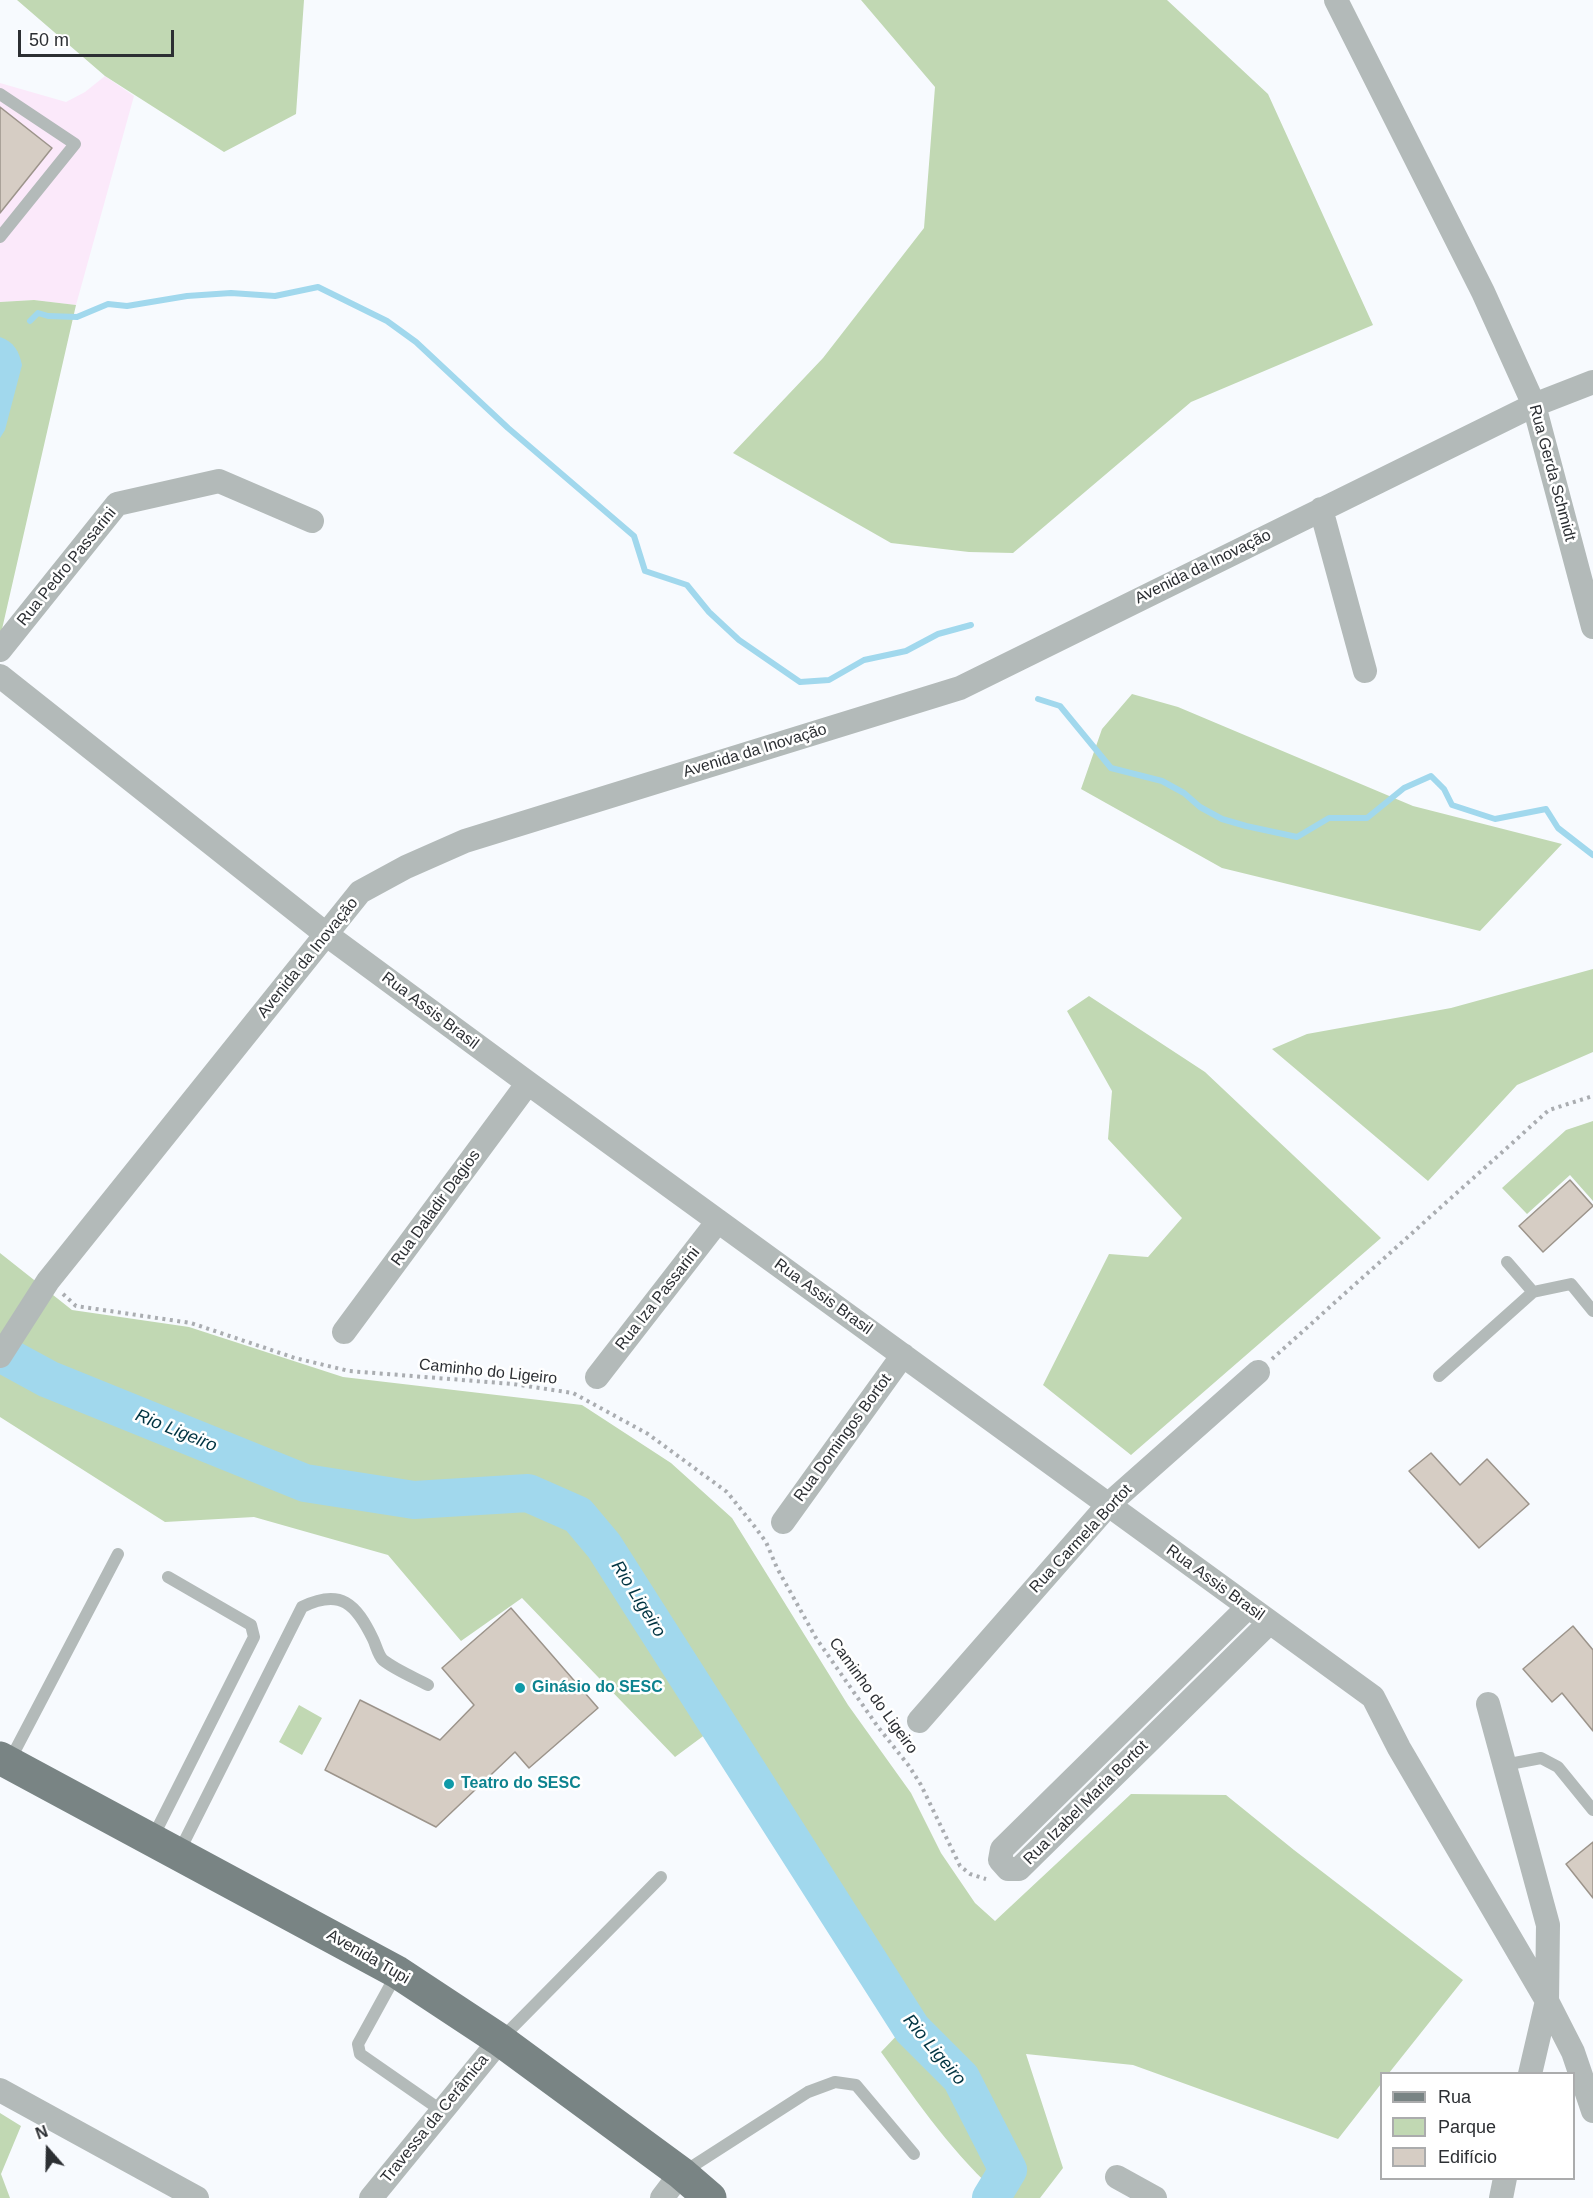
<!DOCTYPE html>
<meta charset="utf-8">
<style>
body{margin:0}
#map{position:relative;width:1593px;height:2198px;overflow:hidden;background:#f7fafe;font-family:Helvetica,sans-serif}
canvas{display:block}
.legend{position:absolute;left:1380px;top:2072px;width:195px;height:108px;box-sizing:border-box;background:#fff;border:2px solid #abacad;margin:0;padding:8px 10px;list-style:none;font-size:18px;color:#2c2f33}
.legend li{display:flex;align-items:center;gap:12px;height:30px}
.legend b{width:30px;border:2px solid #abacad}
.north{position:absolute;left:18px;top:2120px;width:60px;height:60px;-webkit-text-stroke:4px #fff;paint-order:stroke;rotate:340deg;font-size:16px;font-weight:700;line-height:24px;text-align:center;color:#2c2f33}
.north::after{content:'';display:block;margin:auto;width:21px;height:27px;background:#2c2f33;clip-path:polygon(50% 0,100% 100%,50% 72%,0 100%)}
.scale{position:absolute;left:18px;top:30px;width:156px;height:27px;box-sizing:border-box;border:3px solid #2c2f33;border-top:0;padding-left:8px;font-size:18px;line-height:21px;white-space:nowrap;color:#2c2f33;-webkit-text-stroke:4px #fff;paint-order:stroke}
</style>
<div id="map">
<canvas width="1593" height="2198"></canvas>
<ul class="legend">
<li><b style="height:8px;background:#798484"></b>Rua</li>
<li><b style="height:16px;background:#c1d8b3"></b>Parque</li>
<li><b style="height:16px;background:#d6cdc4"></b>Edifício</li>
</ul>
<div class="north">N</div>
<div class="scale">50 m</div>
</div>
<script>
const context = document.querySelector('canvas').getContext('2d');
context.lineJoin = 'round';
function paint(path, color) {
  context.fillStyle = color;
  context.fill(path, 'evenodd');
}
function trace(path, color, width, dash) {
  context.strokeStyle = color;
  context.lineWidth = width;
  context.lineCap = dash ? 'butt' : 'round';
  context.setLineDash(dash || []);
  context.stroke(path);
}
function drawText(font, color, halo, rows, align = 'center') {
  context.font = font + ' Helvetica,sans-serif';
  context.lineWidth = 5;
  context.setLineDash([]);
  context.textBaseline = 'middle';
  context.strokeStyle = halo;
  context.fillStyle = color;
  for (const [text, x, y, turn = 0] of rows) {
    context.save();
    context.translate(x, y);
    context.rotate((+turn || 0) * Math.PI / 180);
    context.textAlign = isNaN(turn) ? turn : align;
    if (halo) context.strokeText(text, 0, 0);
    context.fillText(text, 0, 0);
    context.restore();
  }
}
paint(new Path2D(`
 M105 76 134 96 76 305 34 300 0 302V83L66 102 85 92Z`), '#fbe9fa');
paint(new Path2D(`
 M17 0H304L296 114 224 152 105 76Z
 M861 0H1167L1268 94 1373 325 1191 402 1013 553 969 552 891 543 733 453 823 358 924 228 935 87Z
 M34 300 76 305 0 638V302Z
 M1132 694 1178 707 1413 806 1562 844 1480 931 1222 868 1081 789 1102 729Z
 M1593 969V1052L1517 1085 1428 1181 1272 1049 1307 1034 1451 1008Z
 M1089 996 1205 1072 1381 1238 1131 1455 1043 1385 1109 1254 1148 1257 1182 1218 1108 1139 1112 1091 1067 1011Z
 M1593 1121V1201L1570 1175 1527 1214 1502 1188 1566 1130Z
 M0 1253 72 1310 189 1327 343 1377 582 1405 671 1463 732 1518 848 1705 911 1793 941 1853 975 1903 995 1921 1131 1794 1226 1795 1294 1850 1463 1980 1389 2073 1382 2074 1381 2084 1338 2139 1133 2065 1026 2054 1063 2168 1040 2198H1003C954 2156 919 2104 881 2052L903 2029 710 1731 675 1757 522 1598 461 1641 388 1555 254 1517 165 1522 0 1417Z
 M299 1705 322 1718 302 1755 279 1742Z
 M0 2113 21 2126 1 2174 10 2198H0Z`), '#c1d8b3');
paint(new Path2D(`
 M0 337C14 342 19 351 22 365L5 430 0 438Z`), '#a1d8ed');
trace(new Path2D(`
 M30 321 38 313 48 316 77 317 108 304 127 306 187 296 231 293 275 296 318 287 387 321 416 342 508 428 634 536 645 571 687 585 709 612 739 640 800 682 829 680 864 660 906 651 938 634 971 625
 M1038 699 1060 706 1111 768 1162 781 1184 793 1200 807 1222 819 1246 826 1297 837 1329 818H1367L1404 788 1431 776 1444 789 1452 805 1495 819 1546 809 1558 828 1593 855`), '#a1d8ed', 6);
trace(new Path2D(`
 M0 1353 48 1379 305 1483 414 1500 528 1493 578 1515 604 1546 912 2029 961 2078 1008 2170 991 2198`), '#a1d8ed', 38);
const building = new Path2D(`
 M0 107 52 148 0 213Z
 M1570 1180 1593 1206 1543 1252 1519 1226Z
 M1431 1453 1460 1485 1487 1459 1529 1504 1479 1548 1409 1471Z
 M511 1608 598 1708 529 1768 515 1752 436 1827 325 1770 360 1700 440 1740 474 1705 442 1668Z
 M1573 1626 1593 1650V1731L1562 1693 1552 1702 1523 1669Z
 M1593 1842V1898L1566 1864Z`);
paint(building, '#d6cdc4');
trace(building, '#9c948b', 1.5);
trace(new Path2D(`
 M63 1294 76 1306 191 1323 295 1358 349 1371 513 1384 573 1393 648 1434 727 1492 755 1527 766 1542 777 1568 816 1638 878 1727 909 1766 921 1785 960 1866 970 1874 986 1879
 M1272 1359 1549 1110 1593 1096`), '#aaadb1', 4, [3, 4.5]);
trace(new Path2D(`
 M0 94 75 144 0 237
 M1507 1262 1533 1292 1571 1284 1593 1311
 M1439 1376 1533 1292
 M9 1762 118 1554
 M1504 1765 1541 1758 1558 1767 1593 1810
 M152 1839 254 1637 251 1625 168 1577
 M179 1852 302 1607C341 1588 356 1604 373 1639 376 1645 378 1655 383 1660 394 1669 415 1678 428 1685
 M397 1973 358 2044 360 2054 442 2111
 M501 2039 661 1877
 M682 2173 808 2092 835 2082 856 2085 914 2154`), '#b3bab9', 12);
trace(new Path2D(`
 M1336 0 1483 292 1534 405 1593 627
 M1321 509 1365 671
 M0 650 117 504 219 481 312 521
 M0 676 327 935 528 1083 1373 1697 1399 1748 1547 2001 1573 2052 1593 2111
 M344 1332 528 1083
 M0 1356 48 1281 360 892 406 867 465 841 960 688 1534 405 1593 382
 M597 1377 718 1221
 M783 1522 903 1355
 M1248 1607 1002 1849 1000 1860 1008 1869H1019L1269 1623
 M1488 1704 1548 1925 1547 2001 1530 2074
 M919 1721 1109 1504 1258 1372
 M0 2090 197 2198
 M1117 2177 1155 2198
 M371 2198 500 2040
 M662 2198 681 2173
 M1501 2198 1505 2178`), '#b3bab9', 24);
trace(new Path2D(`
 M0 1758 397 1972 500 2040 681 2173 710 2198`), '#798484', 33);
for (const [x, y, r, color] of [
 [520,1688,6,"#0f9aa8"],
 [449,1784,6,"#0f9aa8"]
]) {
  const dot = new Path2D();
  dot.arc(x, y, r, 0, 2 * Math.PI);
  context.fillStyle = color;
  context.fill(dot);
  trace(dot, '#fff', 2);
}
drawText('16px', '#2c2f33', '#fff', [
 ["Rua Gerda Schmidt",1552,473,75],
 ["Rua Pedro Passarini",67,567,-51],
 ["Avenida da Inovação",1203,567,-26],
 ["Avenida da Inovação",755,751,-17],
 ["Avenida da Inovação",308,958,-51],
 ["Rua Assis Brasil",430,1011,37],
 ["Rua Daladir Dagios",436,1208,-54],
 ["Rua Assis Brasil",823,1297,36],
 ["Rua Iza Passarini",658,1299,-52],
 ["Caminho do Ligeiro",488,1372,6],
 ["Rua Domingos Bortot",843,1438,-54],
 ["Rua Carmela Bortot",1081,1539,-47],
 ["Rua Assis Brasil",1215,1583,36],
 ["Caminho do Ligeiro",873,1696,54],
 ["Rua Izabel Maria Bortot",1086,1803,-45],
 ["Avenida Tupi",368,1957,30],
 ["Travessa da Cerâmica",435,2119,-51]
]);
drawText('bold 16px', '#0d838f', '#fff', [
 ["Ginásio do SESC",532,1688],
 ["Teatro do SESC",461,1784]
], 'left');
drawText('italic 18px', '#003442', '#fff', [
 ["Rio Ligeiro",176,1431,22],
 ["Rio Ligeiro",638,1599,58],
 ["Rio Ligeiro",934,2050,50]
]);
</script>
